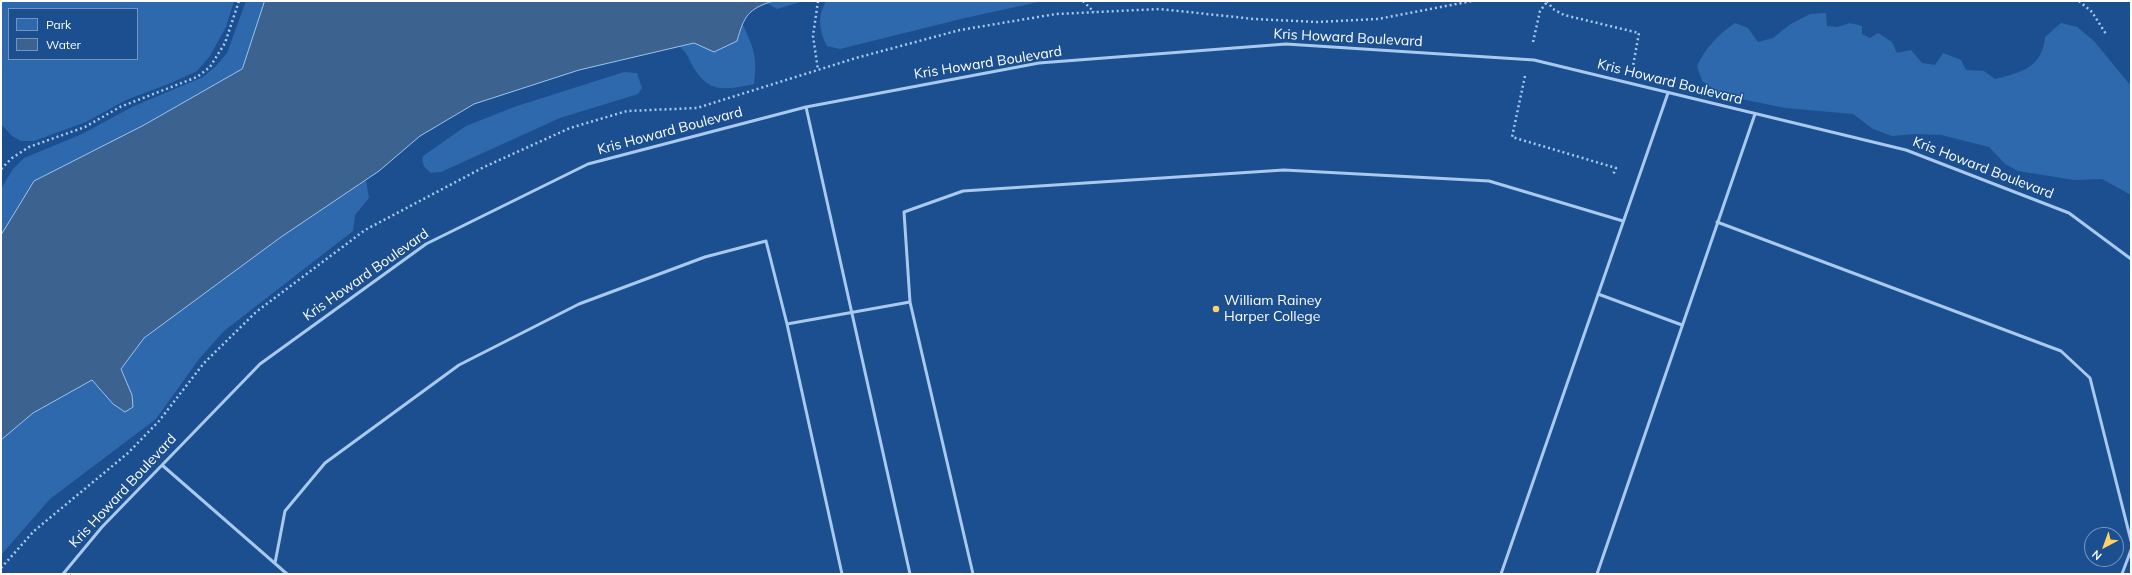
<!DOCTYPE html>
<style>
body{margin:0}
#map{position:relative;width:2132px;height:575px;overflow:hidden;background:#1b4f8f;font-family:Mulish,sans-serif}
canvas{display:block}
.frame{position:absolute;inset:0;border:2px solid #fff;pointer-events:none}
.legend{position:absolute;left:8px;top:8px;width:130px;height:52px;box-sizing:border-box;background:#1b4f8f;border:1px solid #7695bc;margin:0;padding:5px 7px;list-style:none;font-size:12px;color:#fff}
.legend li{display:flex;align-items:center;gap:8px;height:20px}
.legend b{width:20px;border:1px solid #7695bc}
.north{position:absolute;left:2084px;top:527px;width:40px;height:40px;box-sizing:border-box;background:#1b4f8f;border:1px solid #7695bc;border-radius:50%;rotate:221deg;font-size:11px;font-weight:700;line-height:16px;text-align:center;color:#fff}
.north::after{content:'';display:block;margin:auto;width:14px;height:18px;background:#ffd166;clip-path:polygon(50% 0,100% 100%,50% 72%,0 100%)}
</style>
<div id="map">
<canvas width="2132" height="575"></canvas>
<div class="frame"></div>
<ul class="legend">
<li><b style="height:11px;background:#2e69ad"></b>Park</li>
<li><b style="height:11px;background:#3c6290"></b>Water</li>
</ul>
<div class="north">N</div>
</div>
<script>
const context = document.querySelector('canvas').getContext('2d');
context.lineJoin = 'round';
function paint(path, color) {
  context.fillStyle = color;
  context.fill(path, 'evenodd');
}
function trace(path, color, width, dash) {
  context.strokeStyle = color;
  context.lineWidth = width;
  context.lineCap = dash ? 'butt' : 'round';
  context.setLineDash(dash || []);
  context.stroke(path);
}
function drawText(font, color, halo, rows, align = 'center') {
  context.font = font + ' Mulish,sans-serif';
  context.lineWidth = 3;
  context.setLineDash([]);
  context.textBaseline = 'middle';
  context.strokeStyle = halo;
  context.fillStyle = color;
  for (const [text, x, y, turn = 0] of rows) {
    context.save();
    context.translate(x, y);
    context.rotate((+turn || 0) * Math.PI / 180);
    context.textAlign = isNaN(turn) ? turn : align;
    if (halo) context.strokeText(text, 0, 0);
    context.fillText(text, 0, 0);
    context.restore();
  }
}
paint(new Path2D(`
 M1 1H234L226 27 210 56 197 71 171 83 126 100 86 122 34 141H21L12 136 1 124ZM9 9H137V59H9Z
 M246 1H265L242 69 144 125 34 181 1 235V189L13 169 24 158 82 134 132 107 203 77 216 66 227 53Z
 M773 1H804L777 9 767 3Z
 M826 1H1043L965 18 840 49 827 46C819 31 817 16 826 1Z
 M1826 13 1827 26 1837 27 1850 23 1862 26V34L1870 38 1878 33 1892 42 1897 53 1911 50 1922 63 1935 65 1943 53 1961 60 1966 70 1984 71 1995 79C2022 72 2042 68 2045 37L2061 23 2077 27 2094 41 2131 86V195L2102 179 2074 180 2018 171 2005 164 1989 147 1941 135 1915 134 1892 136 1873 129 1853 114 1785 108 1722 95 1702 81 1697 66C1706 47 1718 35 1735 23L1748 28 1758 42 1773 38 1789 25 1810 14Z
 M742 23C753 47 758 56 754 84 725 90 708 94 692 65 688 57 687 53 680 47L694 43 737 41Z
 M624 72 637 73 642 88 638 94 560 118 441 172 431 173C425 168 421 165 423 156L466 126 514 107Z
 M366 180 369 198 355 215 353 231 224 331 199 359 156 419 50 499 1 555V440L33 413 92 380 113 404 132 395 121 369 143 338 281 237Z`), '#2e69ad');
const water = new Path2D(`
 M265 1H773C748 9 744 16 737 41L714 52 694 43 579 70 474 104 420 136 379 171 281 237 144 338 121 369 132 395 133 407 125 412 113 404 92 380 33 413 1 440V235L34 181 144 125 242 69Z`);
paint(water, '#3c6290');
trace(water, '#9cc4f0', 1);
trace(new Path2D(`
 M818 1 813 36 818 70
 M1083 1 1094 12
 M1547 1 1553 9 1564 15 1639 33 1633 66
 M2079 1 2092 12 2106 34
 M1533 42 1540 11 1547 2
 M1525 76 1512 137 1616 168 1613 175
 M1 169 12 158 29 147 85 127 120 107 197 77 210 67 225 43 239 1
 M1 568 34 531 128 453 159 421 204 363 256 312 365 230 484 167 570 128 627 111 697 108 856 58 960 30 1056 14 1160 9 1254 19 1317 22 1378 19 1472 1`), '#a9c9ee', 2.5, [2, 3]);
trace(new Path2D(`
 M806 107 910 574
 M1717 222 2061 351 2090 378 2131 541
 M1598 294 1682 325
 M910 302 904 212 963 191 1284 170 1489 181 1623 221
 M162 465 287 574
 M275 563 285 511 325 463 459 365 579 304 705 257 766 241 787 324
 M63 574 102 527 260 364 426 244 588 164 806 107 1039 63 1286 44 1534 60 1906 150 2069 213 2131 259
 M842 574 787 324 910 302 973 574
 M1501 574 1668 93
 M1597 574 1755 114
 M2122 574 2131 550`), '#a9c9ee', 3);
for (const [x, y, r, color] of [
 [1216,309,4,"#ffd166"]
]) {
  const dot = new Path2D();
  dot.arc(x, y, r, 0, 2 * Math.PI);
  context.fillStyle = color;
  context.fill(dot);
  trace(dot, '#1b4f8f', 1.5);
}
drawText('14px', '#fff', '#1b4f8f', [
 ["Kris Howard Boulevard",1348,38,3],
 ["Kris Howard Boulevard",988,63,-9],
 ["Kris Howard Boulevard",1670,82,14],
 ["Kris Howard Boulevard",670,131,-15],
 ["Kris Howard Boulevard",1983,168,21],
 ["Kris Howard Boulevard",366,275,-35],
 ["Kris Howard Boulevard",123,491,-47]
]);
drawText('14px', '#fff', '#1b4f8f', [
 ["William Rainey",1224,301],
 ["Harper College",1224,317]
], 'left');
</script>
